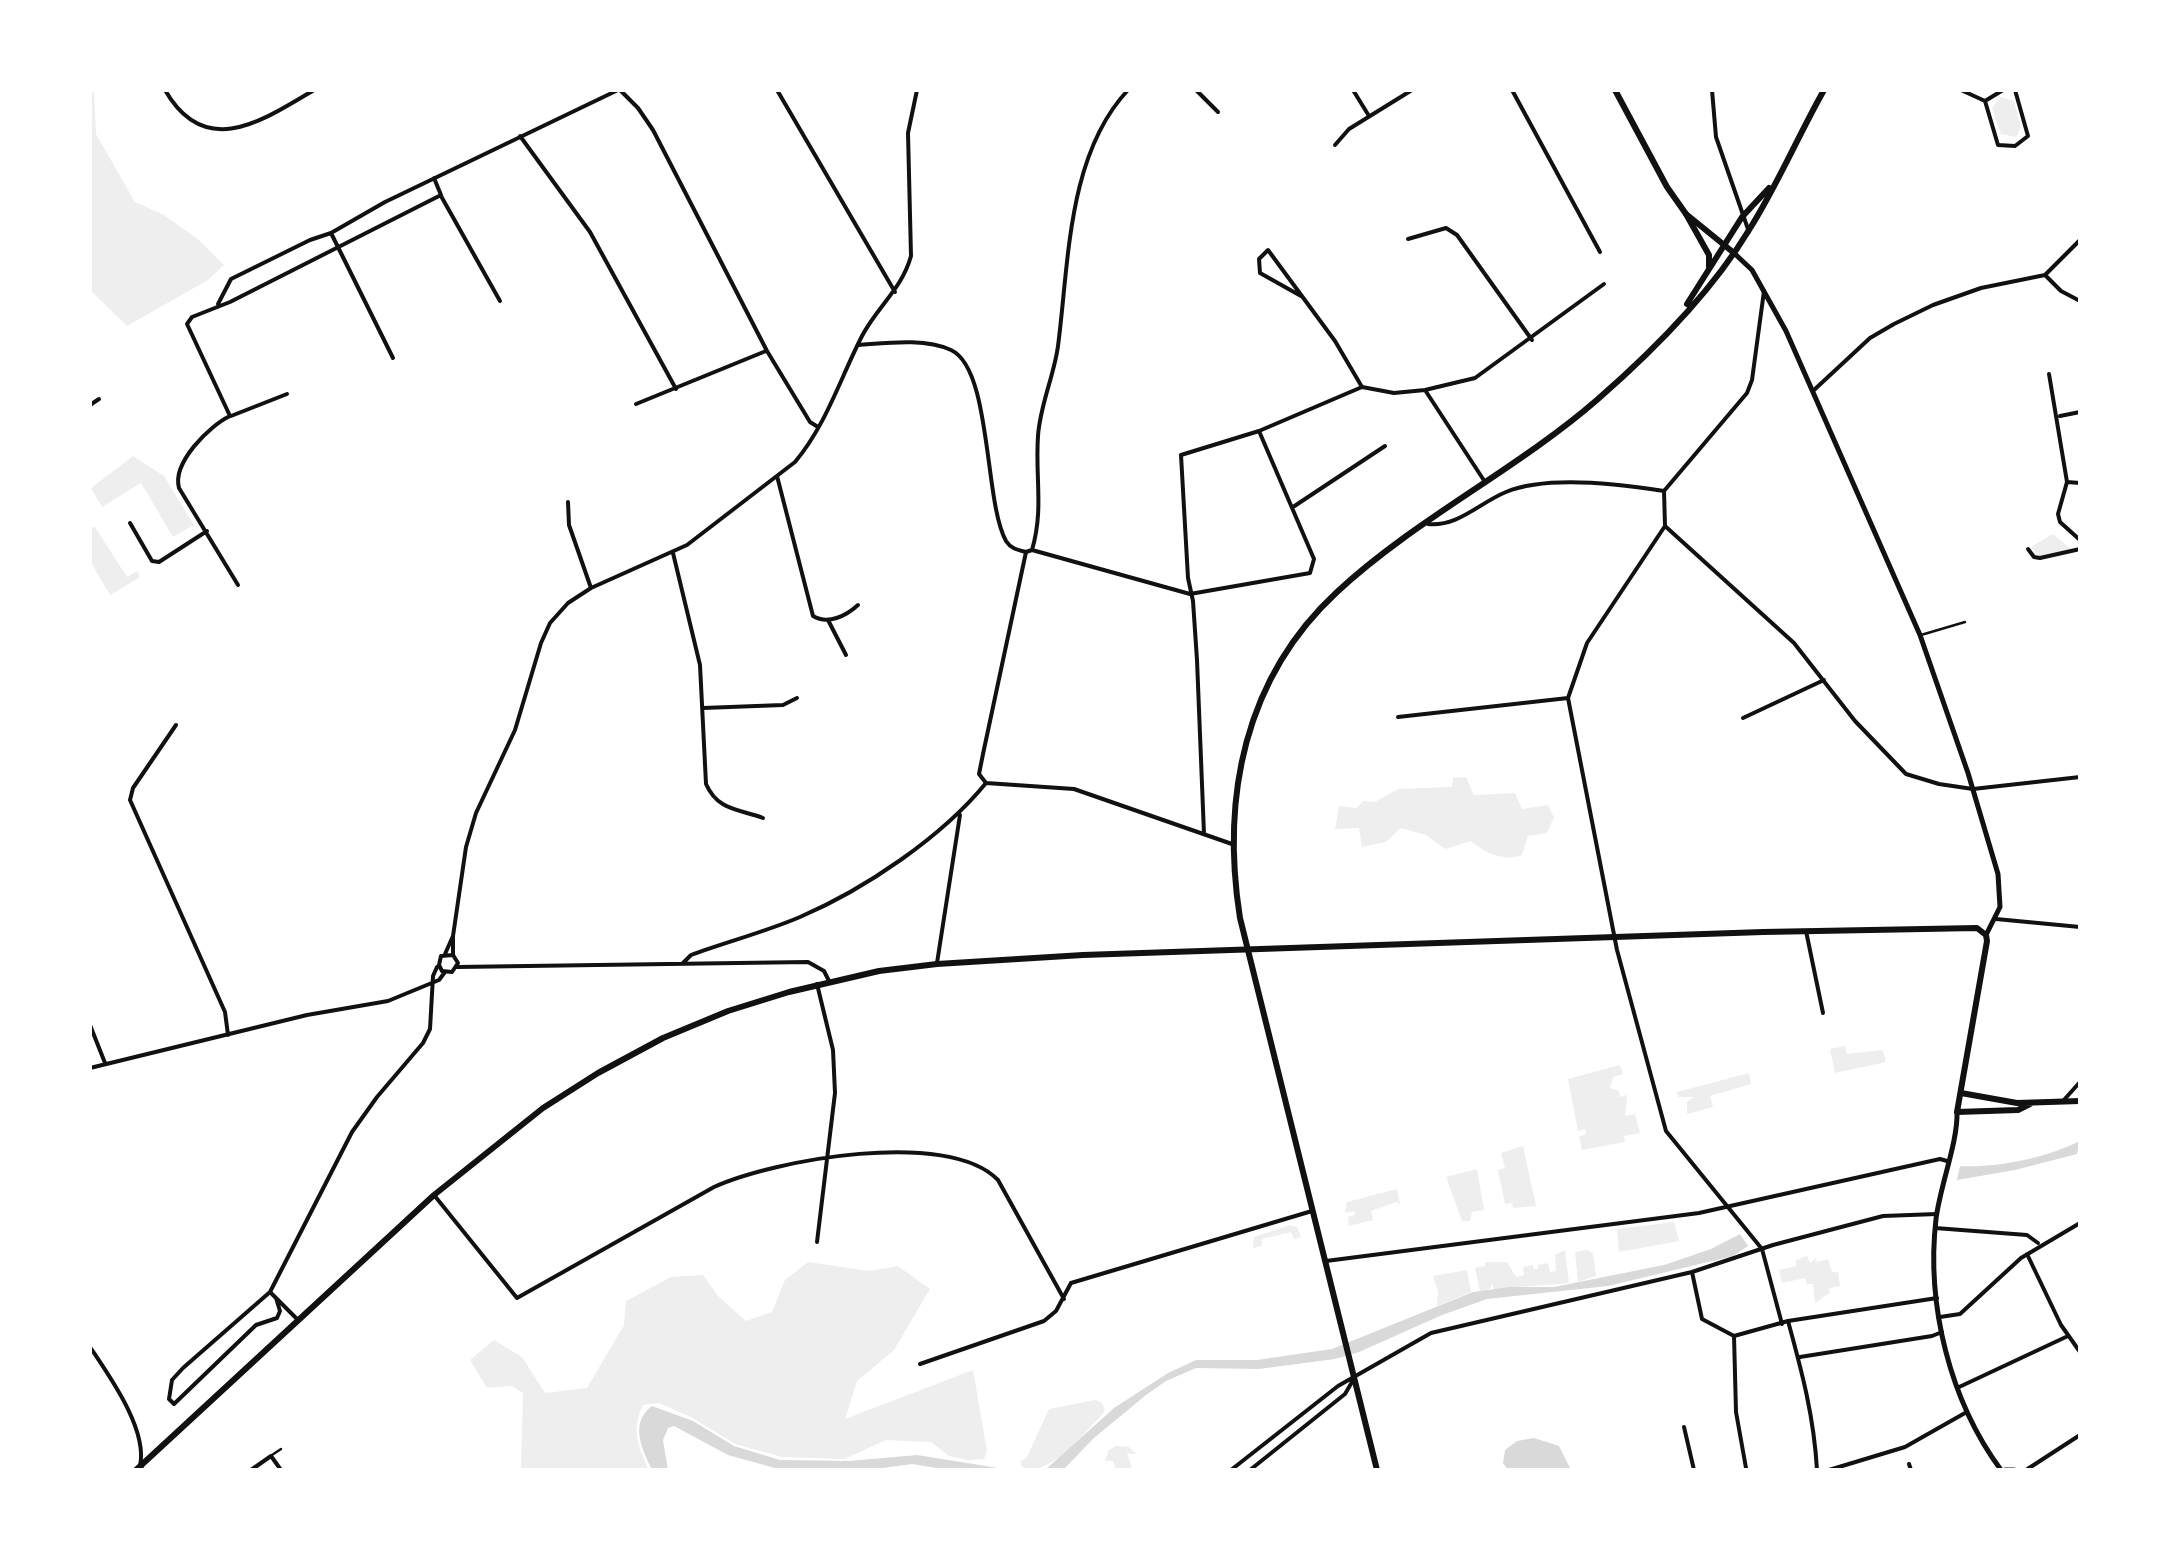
<!DOCTYPE html>
<style>
body{margin:0}
#map{position:relative;width:2170px;height:1560px;overflow:hidden;background:#fff;font-family:"Work Sans",sans-serif}
canvas{display:block}
.frame{position:absolute;inset:0;border:92px solid #fff;pointer-events:none}
</style>
<div id="map">
<canvas width="2170" height="1560"></canvas>
<div class="frame"></div>
</div>
<script>
const context = document.querySelector('canvas').getContext('2d');
context.lineJoin = 'round';
function paint(path, color) {
  context.fillStyle = color;
  context.fill(path, 'evenodd');
}
function trace(path, color, width, dash) {
  context.strokeStyle = color;
  context.lineWidth = width;
  context.lineCap = dash ? 'butt' : 'round';
  context.setLineDash(dash || []);
  context.stroke(path);
}
paint(new Path2D(`
 M90 90H94L96 134 135 202 164 215 199 240 224 265 208 280 127 326 90 290Z
 M2001 97 2014 101 2021 127 2016 137 2001 134 1992 108Z
 M133 456 164 476 194 525 173 537 141 483 102 507 91 488Z
 M90 527H95L127 577 137 571 140 577 110 595 90 561Z
 M2053 534 2071 549 2040 557 2031 547Z
 M1466 777 1474 795 1515 793 1522 809 1548 805 1554 817 1547 833 1528 836 1522 855C1504 862 1485 853 1471 841L1445 849 1426 835 1401 828 1386 842 1362 847 1359 828 1335 829 1339 806 1357 808 1363 801 1375 802 1398 789 1452 787 1453 778Z
 M1845 1046 1847 1054 1883 1050 1886 1062 1835 1073 1830 1049Z
 M1620 1065 1623 1074 1613 1077 1610 1088 1619 1091 1620 1097 1627 1095 1625 1116 1635 1114 1640 1133 1624 1136 1625 1142 1582 1150 1579 1137 1586 1134 1585 1129 1578 1131 1568 1079Z
 M1749 1073 1751 1084 1710 1096 1713 1107 1687 1114V1102L1694 1097H1678L1677 1092Z
 M1523 1146 1536 1206 1513 1208 1512 1203 1505 1204 1498 1170 1505 1168 1501 1153Z
 M1477 1169 1484 1210 1472 1212 1470 1221H1462L1446 1177Z
 M1397 1189 1400 1204 1396 1202 1371 1211 1373 1220 1349 1226 1348 1217 1355 1215 1354 1211 1345 1213 1347 1202Z
 M1674 1222 1679 1241 1619 1252 1617 1229Z
 M1290 1225 1297 1227 1301 1237 1294 1239 1291 1232 1262 1239V1246L1253 1248 1254 1237Z
 M1565 1250 1569 1283 1494 1289 1492 1283 1490 1289 1480 1291 1475 1268 1485 1266V1262H1507L1516 1277 1524 1275 1523 1267 1533 1265V1269H1538V1265L1548 1263 1550 1272 1556 1271 1555 1255Z
 M1587 1250 1593 1253 1596 1276 1578 1282 1575 1252Z
 M1807 1256 1810 1263 1816 1258 1817 1262 1828 1259 1832 1272H1838L1840 1286 1829 1288 1830 1293 1815 1303 1813 1284H1807L1805 1278 1782 1283 1779 1270 1796 1266V1260Z
 M808 1262 869 1271 898 1266 930 1289 894 1350 857 1381 845 1419 973 1370 987 1451 984 1459 968 1460 949 1456 931 1442 886 1440 844 1459 782 1457 735 1444 691 1417 659 1403 643 1405C631 1429 638 1447 649 1470H521L523 1393 512 1386 487 1388 470 1360 494 1340 522 1357 545 1393 587 1388 624 1325 626 1301 671 1277 703 1275 718 1296 746 1321 772 1312 785 1280Z
 M1467 1270 1471 1292 1437 1306 1438 1292 1433 1276Z
 M1095 1400 1101 1402 1105 1409 1103 1414C1083 1433 1054 1475 1023 1468L1020 1462 1027 1457 1049 1409Z
 M1116 1446 1129 1447 1136 1454 1127 1453 1133 1470H1116L1113 1461H1105L1109 1450Z`), '#eee');
paint(new Path2D(`
 M2080 1141 2077 1154 2015 1170 1957 1180 1960 1166C1997 1168 2046 1158 2080 1141Z
 M1740 1234 1748 1246 1733 1256 1608 1286 1487 1299 1442 1315 1359 1352 1335 1359 1259 1369 1196 1368 1166 1381 1146 1395 1094 1438 1063 1470H1045L1114 1408 1168 1373 1196 1360H1257L1332 1349 1473 1292 1509 1287H1554L1664 1265 1711 1249Z
 M652 1406 693 1421 734 1446 780 1460 849 1461 917 1455 1011 1470H949L912 1464 868 1470H782L728 1455 674 1426 668 1428 663 1440 668 1470H652C642 1449 629 1423 652 1406Z
 M1534 1438 1559 1446 1571 1470H1508L1503 1463 1505 1450 1517 1441Z`), '#d9d9d9');
trace(new Path2D(`
 M1921 635 1965 622
 M272 1455 281 1449`), '#111', 2.5);
trace(new Path2D(`
 M2028 549 2034 557 2040 558 2080 549
 M1788 1321C1802 1372 1814 1417 1817 1470
 M1800 1357 1932 1336 1942 1332
 M1909 1464 1911 1470
 M1829 1470 1905 1447 1965 1413`), '#111', 4);
trace(new Path2D(`
 M165 90C205 160 262 121 314 90
 M620 90 638 108 653 130 767 351 810 422 818 427
 M777 90 895 292
 M1196 90 1218 112
 M1353 90 1369 116
 M1512 90 1600 252
 M1712 90 1716 137 1749 232
 M1961 90 1985 101 2003 90
 M1985 101 1998 145 2015 146 2028 136 2015 90
 M520 136 590 232 676 389
 M1335 145 1349 129 1412 90
 M441 196 500 301
 M331 233 393 358
 M1408 239 1446 228 1457 235 1532 340
 M2045 275 2061 291 2080 301
 M1764 291 1752 380 1747 393 1664 491 1665 526 1587 643 1568 698 1617 950 1666 1131 1762 1249 1782 1324
 M1301 296 1260 273 1259 259 1268 250 1335 341 1362 387
 M218 304 231 279 310 240 331 233 385 202 618 90
 M859 345C888 343 924 338 951 350 992 369 984 502 1006 541 1011 549 1018 550 1026 552
 M2049 374 2067 482 2058 514 2060 522 2080 540
 M1425 390 1485 482
 M1814 390 1870 338 1894 324 1933 305 1981 288 2045 275 2080 240
 M636 404 766 351
 M90 405 99 399
 M231 416 287 394
 M2060 416 2080 412
 M777 476 813 616C828 625 846 616 858 605
 M2067 482 2080 483
 M568 502 569 525 591 588
 M1293 507 1385 446
 M130 523 152 561 159 562 207 531
 M1428 524C1458 527 1479 503 1506 492 1547 475 1620 484 1664 491
 M1665 526 1794 643 1855 721 1906 774 1939 784 1973 789 2080 777
 M1032 550 1190 594 1310 573 1314 559 1259 431
 M673 553 700 665 706 784C718 811 739 809 763 818
 M238 585 179 488C172 463 209 426 230 416L187 324 192 317 230 302 441 195 434 178
 M828 620 846 655
 M703 708 783 705 797 698
 M1398 717 1568 698
 M1743 718 1824 680
 M176 725 133 788 130 800 225 1012 228 1035
 M986 783 979 774 983 754 1026 552 1032 550C1044 509 1035 477 1038 436 1040 405 1054 376 1058 346 1069 263 1067 155 1128 90
 M986 783 1074 789 1232 844
 M1204 834 1197 660 1193 601 1188 578 1181 455 1259 431 1362 387 1394 393 1425 390 1475 378 1604 284
 M1996 919 2080 927
 M1806 931 1823 1013
 M445 954 453 936
 M453 955 441 956 439 965 442 971 452 972 458 963 453 955V936L466 847 476 813 515 730 541 643 550 623 568 603 591 588 687 545 795 462C826 425 840 379 862 336 877 307 902 289 911 256L908 133 917 90
 M683 963 691 955C726 942 765 932 800 917 865 889 942 837 986 783
 M937 963 960 815
 M457 967 808 962 824 971 829 981
 M817 984 833 1050 835 1093 817 1242
 M90 1025 105 1063
 M90 1068 307 1015 388 1001 439 980 445 972
 M2063 1101 2080 1082
 M434 1195 517 1298 714 1187C773 1160 948 1128 998 1180L1064 1299
 M1935 1228 2027 1235 2038 1243
 M2027 1254 2061 1325 2080 1352
 M1326 1261 1699 1213 1940 1159 1947 1161
 M1692 1272 1702 1319 1734 1336
 M270 1292 298 1320
 M276 1298 280 1311 277 1318 256 1325 174 1404 169 1399 172 1380 183 1368 270 1292 352 1132 377 1097 423 1043 430 1029 433 976 437 967
 M1940 1317 1960 1314 2021 1258 2080 1223
 M1734 1336 1788 1321 1937 1298
 M1734 1336 1736 1412 1746 1468
 M90 1347C110 1377 148 1430 140 1466L143 1470
 M920 1364 1044 1321 1056 1311 1071 1283 1312 1211
 M1957 1388 2068 1336
 M1684 1427 1694 1470
 M251 1470 271 1456 281 1470
 M1231 1470 1338 1386 1431 1333 1692 1272 1773 1245 1883 1216 1937 1214
 M1250 1470 1345 1394 1352 1382
 M1730 1470H1758
 M2026 1470 2080 1435`), '#111', 4);
trace(new Path2D(`
 M1735 254 1752 270 1786 331 1920 635 1968 773 1998 874 2000 907 1986 935
 M1957 1112C1958 1142 1940 1186 1936 1219 1926 1305 1950 1401 2001 1470
 M2005 1470H2014`), '#111', 5);
trace(new Path2D(`
 M1615 90 1667 187 1686 214 1734 253
 M1961 1093 2017 1103 2080 1101
 M136 1470 434 1195 543 1108 598 1073 663 1038 728 1011 789 992 879 971 937 964 1083 955 1763 932 1977 928 1986 935 1987 941 1957 1112 2018 1110 2030 1104`), '#111', 6);
trace(new Path2D(`
 M1686 214 1709 255V267
 M1687 304 1742 217 1769 188
 M1377 1470 1240 918C1221 798 1244 678 1337 592 1414 520 1518 469 1598 399 1653 351 1711 293 1749 230 1777 186 1798 136 1824 90`), '#111', 6);
</script>
